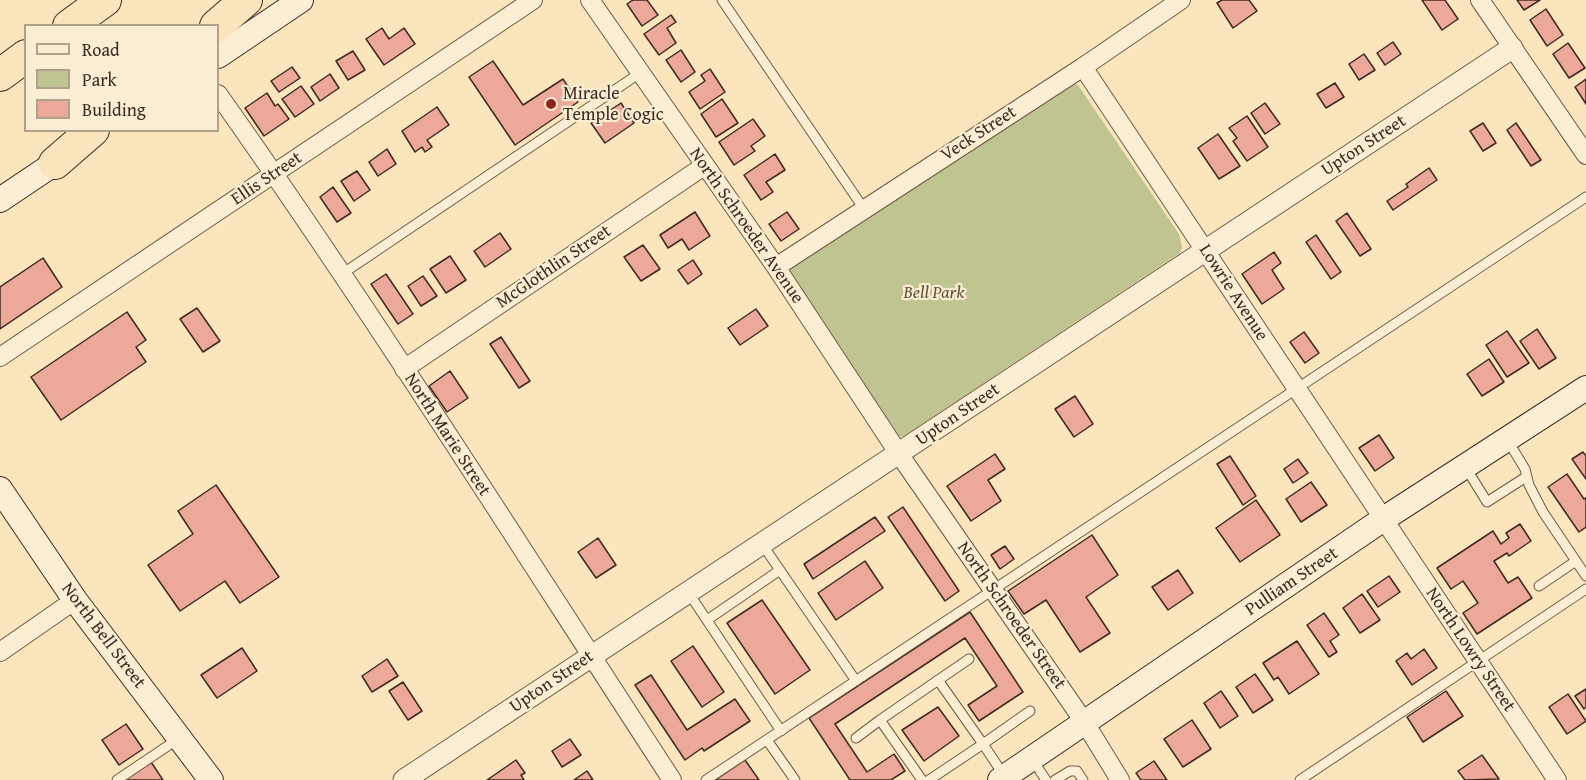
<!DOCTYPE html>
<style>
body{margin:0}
#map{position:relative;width:1586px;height:780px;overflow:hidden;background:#fbe5bc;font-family:"Gentium Book Plus",serif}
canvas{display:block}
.legend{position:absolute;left:24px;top:24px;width:195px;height:108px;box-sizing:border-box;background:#fceed3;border:2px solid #b0a08c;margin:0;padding:8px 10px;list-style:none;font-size:18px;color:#3f2b22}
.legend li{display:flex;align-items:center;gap:12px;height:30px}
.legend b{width:30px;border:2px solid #b0a08c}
</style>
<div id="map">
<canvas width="1586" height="780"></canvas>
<ul class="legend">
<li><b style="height:8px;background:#fceed3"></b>Road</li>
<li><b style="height:16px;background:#bfc490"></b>Park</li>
<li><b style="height:16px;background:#eca898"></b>Building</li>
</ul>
</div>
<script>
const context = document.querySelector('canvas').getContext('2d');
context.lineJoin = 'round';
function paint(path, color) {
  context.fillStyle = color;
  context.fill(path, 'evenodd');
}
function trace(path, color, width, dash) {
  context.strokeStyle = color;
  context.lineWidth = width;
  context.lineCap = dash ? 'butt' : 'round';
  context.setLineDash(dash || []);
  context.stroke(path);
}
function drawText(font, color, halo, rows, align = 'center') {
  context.font = font + ' "Gentium Book Plus",serif';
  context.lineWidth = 4.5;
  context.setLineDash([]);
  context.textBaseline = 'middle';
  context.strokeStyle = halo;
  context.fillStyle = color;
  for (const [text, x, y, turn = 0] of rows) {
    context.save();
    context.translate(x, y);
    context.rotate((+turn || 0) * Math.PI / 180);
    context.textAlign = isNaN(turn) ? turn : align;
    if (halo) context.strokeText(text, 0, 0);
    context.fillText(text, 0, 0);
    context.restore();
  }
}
paint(new Path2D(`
 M1073 83 1078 85 1179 234 1182 247 1180 253 904 436 898 437 788 270 791 264Z`), '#bfc490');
const building = new Path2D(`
 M633 0H647L658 15 642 26 627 4Z
 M1222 0H1249L1257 11 1233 28 1217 3Z
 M1422 0H1445L1458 19 1442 30Z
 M1517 0H1540L1524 10Z
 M1546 9 1563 35 1547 46 1530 20Z
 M671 15 676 22 667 28 676 43 659 55 644 34Z
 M382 28 389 39 404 28 415 44 384 65 366 39Z
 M1393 42 1401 54 1385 65 1377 53Z
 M1568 43 1585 68 1569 78 1553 54Z
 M681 50 695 72 681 82 666 60Z
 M353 51 365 70 348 80 336 61Z
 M1364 54 1375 70 1359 80 1349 64Z
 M493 61 523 105 563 79 578 102 515 145 469 77Z
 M292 67 300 78 279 92 271 81Z
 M710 69 725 92 700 109 689 92 705 81 701 75Z
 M330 74 339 88 320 101 311 87Z
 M1586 79V104L1575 87Z
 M1335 83 1344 97 1326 108 1317 94Z
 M301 86 314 104 295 117 282 99Z
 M267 93 275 106 278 104 289 119 264 136 245 108Z
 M722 99 738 123 716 137 701 114Z
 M621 103 634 123 605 143 591 123Z
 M1265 103 1280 124 1265 134 1251 113Z
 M437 107 449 125 427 140 432 147 425 152 422 147 415 152 402 131Z
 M1247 116 1268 147 1247 161 1233 141 1237 138 1229 128Z
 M753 119 765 136 751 146 755 151 734 165 719 142Z
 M1483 123 1496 143 1483 151 1470 131Z
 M1516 123 1541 160 1531 166 1507 130Z
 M1218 134 1240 166 1219 179 1198 148Z
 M387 149 396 164 378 176 369 162Z
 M775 154 785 170 766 182 773 192 761 200 744 175Z
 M1429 168 1437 180 1393 210 1387 201 1408 187 1406 184Z
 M357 171 370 190 354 201 341 181Z
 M333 187 351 213 337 222 320 197Z
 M695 212 710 236 689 250 682 239 668 248 660 235Z
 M787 212 799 229 781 241 769 224Z
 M1347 213 1371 249 1360 256 1336 221Z
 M500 233 511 249 485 267 474 251Z
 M1316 235 1341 272 1331 279 1306 242Z
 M643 245 660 269 641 281 624 257Z
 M1274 252 1281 263 1272 270 1284 289 1262 304 1242 274Z
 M450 256 466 280 446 293 430 269Z
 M43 258 62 287 0 329V287Z
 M693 260 702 274 688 284 678 270Z
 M386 274 413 314 398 324 371 284Z
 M423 276 437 296 421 306 408 286Z
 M197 308 220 341 203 352 180 319Z
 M756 309 768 326 740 345 728 328Z
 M127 312 146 340 136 347 146 362 61 420 31 377Z
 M1537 329 1556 358 1539 369 1520 341Z
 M1507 331 1529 363 1507 377 1486 345Z
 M1304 332 1319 353 1305 363 1290 342Z
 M501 337 530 381 519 388 490 344Z
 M1489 359 1504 382 1482 396 1467 374Z
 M450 371 468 398 447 412 429 386Z
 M1075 396 1093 424 1074 437 1055 409Z
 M1379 435 1394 458 1375 471 1359 448Z
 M1583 452 1586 456V479L1572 459Z
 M995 454 1005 469 988 480 1001 501 971 521 947 486Z
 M1230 456 1256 496 1243 505 1217 464Z
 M1298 459 1308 473 1293 483 1284 469Z
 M1567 474 1584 499 1586 498V527L1579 532 1548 487Z
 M1311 482 1327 505 1301 522 1286 499Z
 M216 485 279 577 240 603 225 581 180 611 148 565 193 534 178 511Z
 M1256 500 1280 535 1240 562 1216 528Z
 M903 507 959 591 945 601 888 517Z
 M875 517 885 531 813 579 804 564Z
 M1520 524 1531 541 1509 556 1507 553 1494 561 1508 583 1518 577 1532 598 1477 634 1463 613 1478 603 1463 581 1451 589 1437 568 1493 531 1501 544 1509 538 1506 533Z
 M1092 535 1118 575 1086 597 1110 633 1080 652 1046 600 1024 614 1008 591Z
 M598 538 616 565 596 578 578 552Z
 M1005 546 1014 559 1000 569 991 555Z
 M865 561 883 588 836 620 818 593Z
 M1178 570 1193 593 1168 610 1152 587Z
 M1389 576 1400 592 1378 607 1367 591Z
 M1362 594 1380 620 1360 633 1343 608Z
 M762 600 810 670 775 694 727 623Z
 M970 612 1023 692 979 721 968 705 997 686 965 638 835 724 867 772 894 754 905 771 891 780H850L809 718Z
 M1324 613 1339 635 1330 641 1337 652 1329 657 1307 625Z
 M1297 641 1319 674 1289 694 1278 677 1274 680 1263 663Z
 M693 646 724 692 702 707 671 661Z
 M242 648 257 671 217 698 201 675Z
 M1424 649 1437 668 1412 685 1396 661 1407 653 1411 659Z
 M387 659 398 676 372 692 362 676Z
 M1255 674 1273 700 1253 713 1236 687Z
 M651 675 687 730 735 699 750 721 704 751 702 748 685 760 635 685Z
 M403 682 422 711 408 720 389 691Z
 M1586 689V707L1584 709 1575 696Z
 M1221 691 1238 716 1220 728 1204 703Z
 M1446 691 1463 716 1423 742 1407 717Z
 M1568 694 1586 721 1567 734 1549 707Z
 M938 707 959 736 924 761 902 730Z
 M1192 720 1211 749 1183 767 1164 739Z
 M126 724 143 749 119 765 102 740Z
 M570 739 581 755 562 767 552 751Z
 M1482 755 1499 779 1465 780 1458 771Z
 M516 760 525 773 521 775 524 780H487Z
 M745 760 759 780H715Z
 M1154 761 1167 780H1141L1136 773Z
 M151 762 163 780H124Z
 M587 771 593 780H574Z`);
paint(building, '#eca898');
trace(building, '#3f2b22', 1.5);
const service = new Path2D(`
 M722 0 864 209
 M342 274 640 73
 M1508 441 1525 469 1529 485 1543 512 1586 576
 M1466 468 1487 502 1526 477
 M762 544 856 681
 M1539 586 1576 561
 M688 592 781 731
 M707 620 780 570
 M880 720 969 659
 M856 738 880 720 922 780
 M767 740 795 780
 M1032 759 1046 780
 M1005 777 983 744 1030 711
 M117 780 178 739
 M706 780 1586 197
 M929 780 983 744 938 680
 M1055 780 1070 771H1077L1083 780
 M1300 780 1586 589`);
const minor = new Path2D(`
 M590 0 776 267 899 454 1085 723 1120 780
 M1480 0 1586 155
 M1083 67 1557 780
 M218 94C376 317 522 550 672 780
 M776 267 1083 67 1181 0
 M0 357 533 0
 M404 369 704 166
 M0 652 75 600`);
const tertiary = new Path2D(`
 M404 780 1512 48`);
const secondary = new Path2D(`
 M218 56 301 0
 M0 200 70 153
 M0 489 75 600 211 780
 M1000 780 1382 520 1586 388`);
const motorway = new Path2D(`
 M69 26 105 0
 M216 26 246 0
 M0 75 26 56
 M55 163 93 130`);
trace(service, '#6e5a48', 11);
trace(minor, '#6e5a48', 20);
trace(tertiary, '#6e5a48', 23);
trace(secondary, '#3f2b22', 26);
trace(motorway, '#3f2b22', 34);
trace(service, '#fceed3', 9);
trace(minor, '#fceed3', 18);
trace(tertiary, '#fceed3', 21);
trace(secondary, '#fceed3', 24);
trace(motorway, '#fbe5bc', 32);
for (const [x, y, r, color] of [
 [551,104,6,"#8f2418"]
]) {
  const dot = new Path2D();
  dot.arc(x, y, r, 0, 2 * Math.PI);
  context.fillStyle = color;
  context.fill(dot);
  trace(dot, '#fceed3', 2);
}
drawText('18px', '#3f2b22', '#fceed3', [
 ["Miracle",563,94],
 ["Temple Cogic",563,115]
], 'left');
drawText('18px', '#3f2b22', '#fceed3', [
 ["Veck Street",979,134,-33],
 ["Upton Street",1364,146,-33],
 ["Ellis Street",267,179,-34],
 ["North Schroeder Avenue",746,226,55],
 ["McGlothlin Street",554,267,-34],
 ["Lowrie Avenue",1233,293,57],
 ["Upton Street",958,415,-34],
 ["North Marie Street",447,435,57],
 ["Pulliam Street",1292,582,-34],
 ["North Schroeder Street",1011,616,55],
 ["North Bell Street",103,636,53],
 ["North Lowry Street",1470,650,56],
 ["Upton Street",552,682,-34]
]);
drawText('italic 18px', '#5f513e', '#fceed3', [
 ["Bell Park",934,293]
]);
</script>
